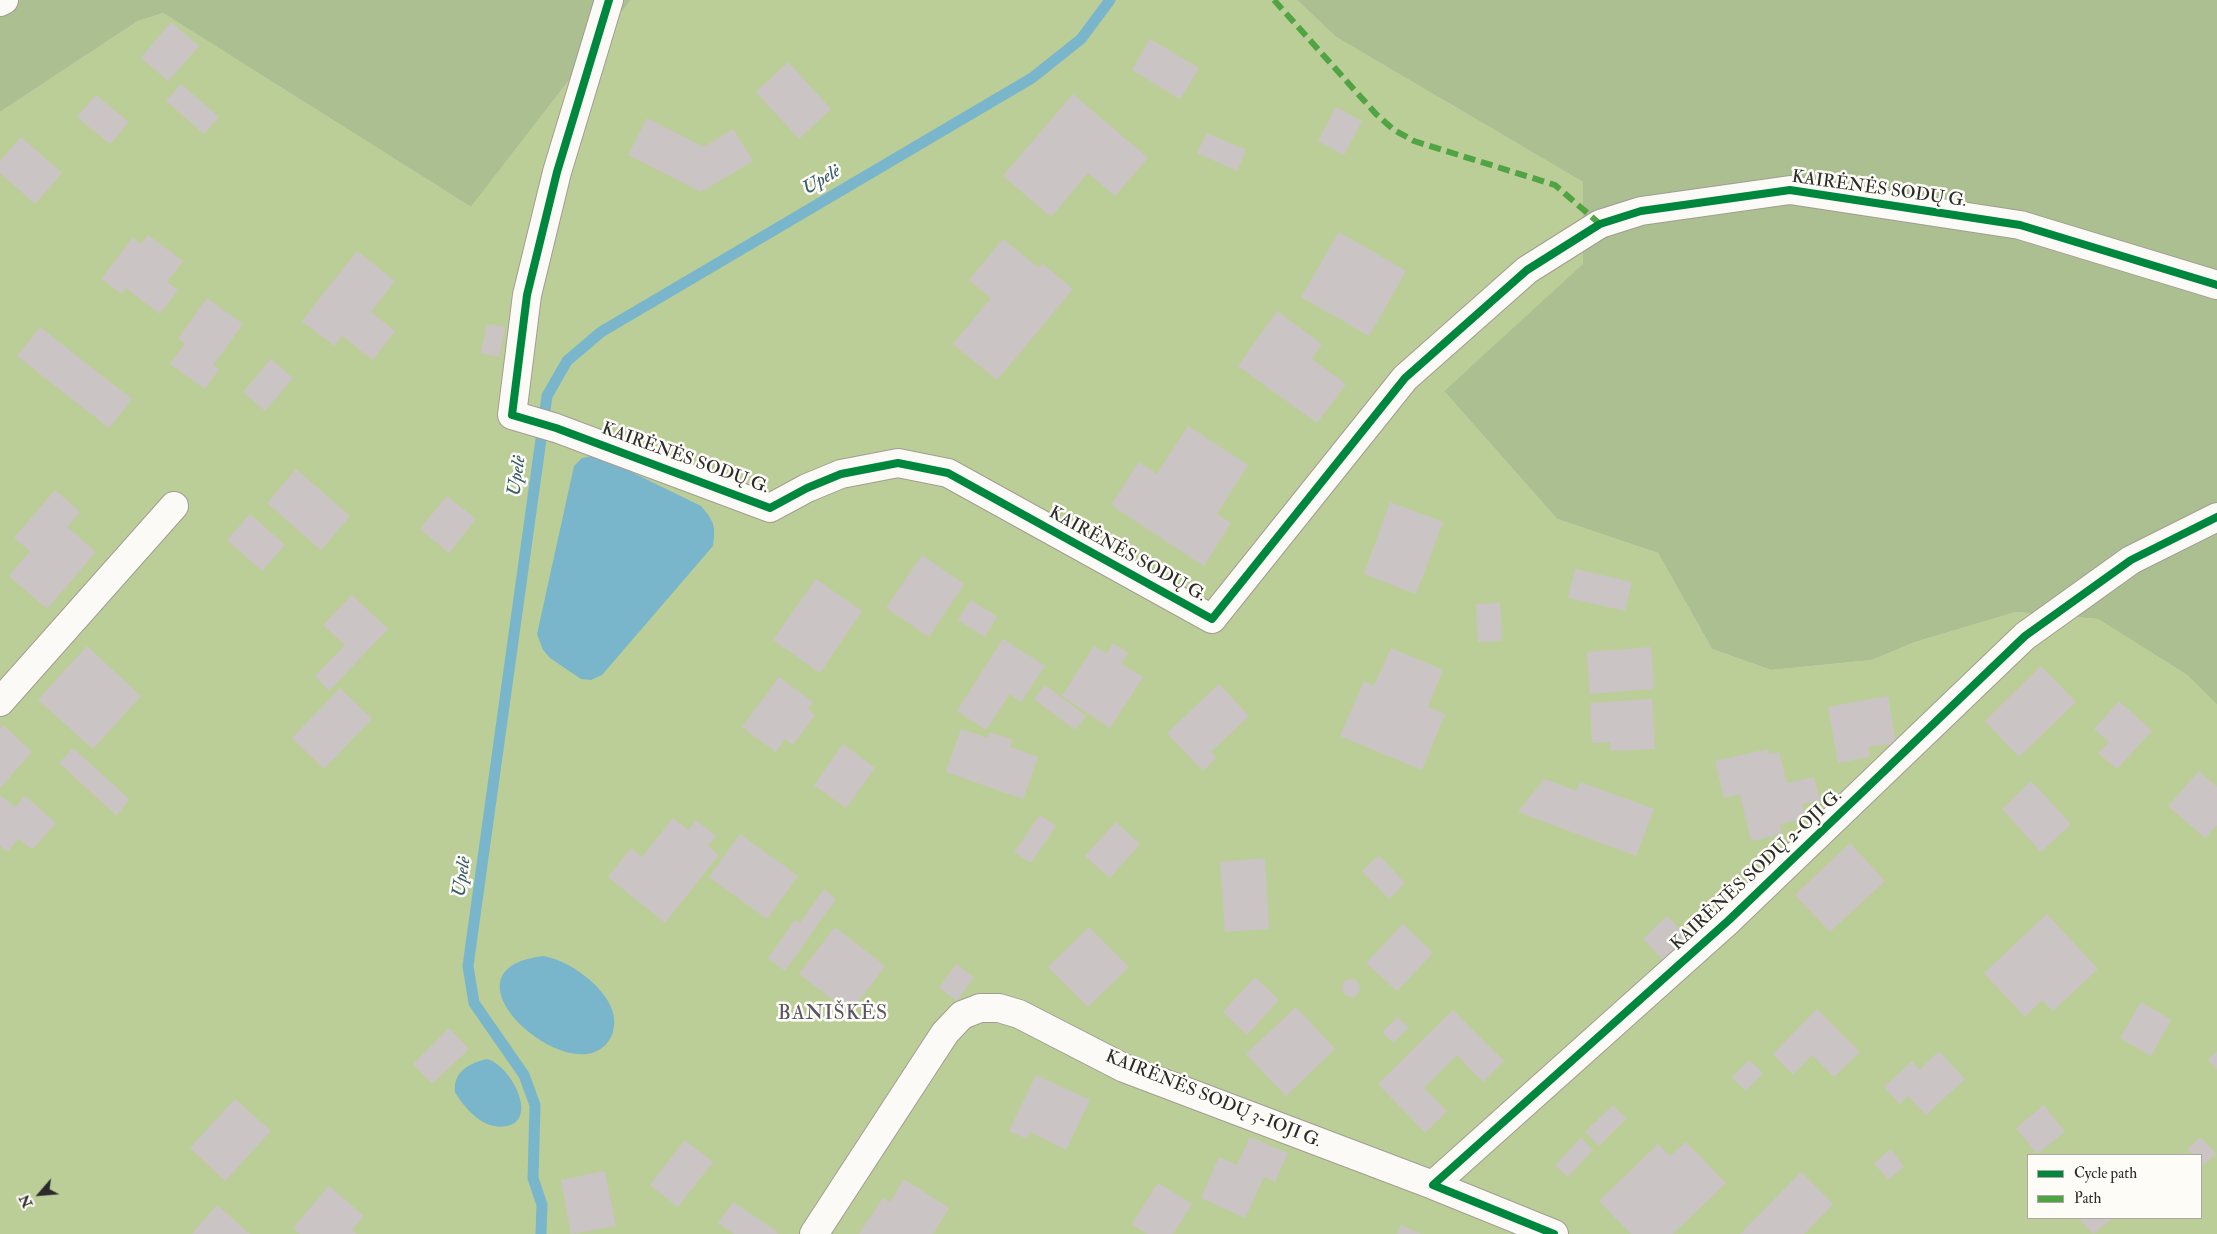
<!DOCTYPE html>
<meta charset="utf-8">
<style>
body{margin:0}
#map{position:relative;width:2217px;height:1234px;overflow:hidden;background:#e4ddcc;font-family:"IM FELL Double Pica",serif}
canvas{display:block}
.legend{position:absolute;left:2027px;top:1154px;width:175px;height:65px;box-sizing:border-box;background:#fdfcf7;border:1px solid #a9a8a5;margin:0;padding:6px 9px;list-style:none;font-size:15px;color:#2b2b2b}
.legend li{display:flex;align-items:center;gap:10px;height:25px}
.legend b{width:25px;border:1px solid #a9a8a5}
.north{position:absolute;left:15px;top:1169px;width:50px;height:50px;-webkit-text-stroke:4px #fdfcf7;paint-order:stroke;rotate:243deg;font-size:14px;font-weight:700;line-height:20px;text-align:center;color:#2b2b2b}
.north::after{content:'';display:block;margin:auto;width:18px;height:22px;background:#2b2b2b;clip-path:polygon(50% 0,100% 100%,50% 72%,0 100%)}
</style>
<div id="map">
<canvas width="2217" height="1234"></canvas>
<ul class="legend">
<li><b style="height:6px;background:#00873e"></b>Cycle path</li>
<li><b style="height:6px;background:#51a443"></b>Path</li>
</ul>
<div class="north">N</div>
</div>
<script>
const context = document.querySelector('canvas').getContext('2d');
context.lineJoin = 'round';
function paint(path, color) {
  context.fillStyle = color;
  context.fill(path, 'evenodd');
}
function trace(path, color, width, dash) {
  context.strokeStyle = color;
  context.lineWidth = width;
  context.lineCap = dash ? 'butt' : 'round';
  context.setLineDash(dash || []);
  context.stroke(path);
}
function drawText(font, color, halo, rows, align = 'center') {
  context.font = font + ' "IM FELL Double Pica",serif';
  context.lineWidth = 5;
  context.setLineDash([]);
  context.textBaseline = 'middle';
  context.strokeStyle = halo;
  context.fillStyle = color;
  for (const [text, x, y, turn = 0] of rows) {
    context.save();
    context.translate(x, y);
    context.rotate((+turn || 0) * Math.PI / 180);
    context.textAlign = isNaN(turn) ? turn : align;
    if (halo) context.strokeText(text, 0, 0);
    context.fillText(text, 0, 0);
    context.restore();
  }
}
paint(new Path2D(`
 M631 0H1297L1336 37 1583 182 1584 264 1444 391 1557 519 1658 553 1712 649 1771 670 1872 660 1915 642 2016 612 2098 619 2187 675 2217 705V1234H0V112L138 21 163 13 471 207ZM2028 1155H2201V1218H2028Z`), '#bcce97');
paint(new Path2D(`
 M0 0H631L471 207 163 13 138 21 0 112Z
 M1297 0H2217V705L2187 675 2098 619 2016 612 1915 642 1872 660 1771 670 1712 649 1658 553 1557 519 1444 391 1583 264V182L1336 37Z`), '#abbf90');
paint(new Path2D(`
 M597 455 701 506C714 521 716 526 713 546L602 675 591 680 581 679 550 658 543 650 537 634 574 466 582 458Z
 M543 956C572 960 624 998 613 1032 610 1042 602 1050 592 1053 543 1067 442 968 543 956Z
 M487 1059C505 1063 529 1100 519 1118 516 1123 512 1125 507 1126 484 1131 465 1109 455 1092 453 1072 469 1063 487 1059Z`), '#7ab6cb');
trace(new Path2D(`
 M541 1234 542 1205 533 1178 535 1105 524 1075 474 1003 468 966 547 396 567 361 601 332 1032 78 1081 39 1110 0`), '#7ab6cb', 11);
paint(new Path2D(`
 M171 22 199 46 168 81 141 58Z
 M1150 39 1199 68 1180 99 1132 70Z
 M788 62 831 109 799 139 756 92Z
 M181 84 219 117 204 134 166 101Z
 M1073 94 1148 158 1115 196 1088 173 1051 217 1003 176Z
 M96 95 129 122 110 144 77 117Z
 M1336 107 1362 121 1344 155 1318 141Z
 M647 118 704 147 733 129 753 161 701 192 628 155Z
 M1207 133 1246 150 1237 171 1197 153Z
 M21 137 62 173 35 204 0 173V161Z
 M1339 232 1406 271 1369 336 1301 297Z
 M148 235 183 261 167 282 178 290 160 314 126 288 122 294 101 279 133 237 141 244Z
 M1003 239 1039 268 1043 264 1073 289 997 380 953 344 991 298 969 280Z
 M357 251 395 281 371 312 395 331 373 360 342 336 334 346 302 321Z
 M207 298 243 324 213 365 219 369 205 389 170 364 185 344 178 339Z
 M1277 311 1322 344 1312 359 1346 384 1317 423 1238 366Z
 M487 324 505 327 499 357 481 353Z
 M40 327 132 399 109 428 17 356Z
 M271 359 293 378 265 411 243 392Z
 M1188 426 1248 465 1217 514 1231 523 1204 566 1111 505 1139 462 1157 474Z
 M296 469 350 516 321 550 267 503Z
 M55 490 80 512 67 527 96 552 47 609 9 576 30 551 14 538Z
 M447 496 476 519 449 553 420 529Z
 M1390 502 1443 522 1416 594 1364 574Z
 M250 514 285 545 262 571 227 540Z
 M922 555 964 584 929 637 886 608Z
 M1575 569 1632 582 1625 611 1568 598Z
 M816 579 862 611 820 673 773 640Z
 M352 595 388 629 329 691 315 676 345 645 323 625Z
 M971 600 997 617 985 637 958 620Z
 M1500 603 1502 641 1478 642 1476 604Z
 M1003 639 1045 666 1021 702 1010 694 986 730 957 711Z
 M1113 643 1128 653 1121 664 1143 677 1110 728 1062 696 1094 646 1107 654Z
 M87 646 141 696 93 749 38 700Z
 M1651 647 1654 689 1590 694 1587 652Z
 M1391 648 1443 670 1428 707 1445 714 1422 770 1340 736 1364 681 1374 686Z
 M2041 666 2076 702 2019 757 1985 721Z
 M779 677 813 702 808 709 815 715 793 745 785 739 776 752 742 727Z
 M1219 684 1249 716 1211 752 1216 758 1203 771 1167 733Z
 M1045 685 1086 716 1075 730 1034 699Z
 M340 688 372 719 324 769 292 738Z
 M1888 696 1896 743 1868 747 1870 757 1838 763 1828 707Z
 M1652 699 1655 749 1611 751 1610 742 1592 743 1590 703Z
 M2119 701 2152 731 2117 769 2098 753 2109 742 2094 729Z
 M3 725 32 752 0 788V729Z
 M961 729 988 738 990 732 1013 740 1010 747 1038 757 1023 799 946 772Z
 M843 744 875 768 846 808 814 785Z
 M73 748 130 800 116 815 59 763Z
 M1768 749 1769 754 1779 752 1787 783 1814 777 1820 800 1802 804 1806 818 1780 824 1782 834 1751 841 1740 794 1724 798 1715 761Z
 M2199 771 2217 787V825L2205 838 2168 806Z
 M1544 779 1576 791 1580 782 1654 809 1636 856 1518 812Z
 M2031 781 2071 824 2041 852 2002 809Z
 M0 795 15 807 25 796 56 823 32 850 19 839 7 852 0 845Z
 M1040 815 1056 826 1031 863 1014 852Z
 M673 818 688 830 696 820 716 836 708 846 719 855 665 923 608 877 631 848 642 857Z
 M1116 822 1140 844 1110 878 1085 856Z
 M740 834 798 876 767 919 709 877Z
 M1850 843 1885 881 1830 932 1795 895Z
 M1379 855 1405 883 1389 899 1362 871Z
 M1265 858 1269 929 1225 932 1220 862Z
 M824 889 836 899 785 971 768 958 795 920 800 923Z
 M2047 914 2098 969 2053 1011 2042 1000 2025 1017 1984 973Z
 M1667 916 1687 936 1663 960 1643 939Z
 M1403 924 1433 953 1397 991 1366 963Z
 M835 927 885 966 850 1013 799 974Z
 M1089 927 1129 967 1088 1007 1048 967Z
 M956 964 974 977 957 1001 939 988Z
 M1255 977 1279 1000 1247 1035 1223 1012Z
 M1342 988a9 9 0 1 1 18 0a9 9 0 1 1-18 0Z
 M2141 1002 2171 1020 2151 1056 2120 1038Z
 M1296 1007 1335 1049 1286 1096 1246 1054Z
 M1817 1009 1860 1052 1834 1077 1812 1055 1793 1075 1773 1054Z
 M1453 1010 1504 1061 1483 1082 1457 1055 1424 1088 1447 1111 1425 1133 1378 1084Z
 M1398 1017 1409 1028 1393 1043 1382 1032Z
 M449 1028 469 1049 432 1084 413 1064Z
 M1939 1051 1965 1079 1926 1115 1908 1096 1900 1104 1884 1087 1912 1061 1919 1070Z
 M2217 1051V1070L2208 1060Z
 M1749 1060 1763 1073 1746 1091 1732 1077Z
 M1036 1075 1090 1100 1066 1150 1030 1132 1027 1139 1009 1131Z
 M235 1099 271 1131 225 1181 190 1148Z
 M1613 1105 1626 1119 1599 1146 1585 1132Z
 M2044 1105 2065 1132 2037 1154 2016 1128Z
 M1250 1137 1288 1153 1275 1182 1264 1177 1245 1218 1201 1198 1219 1157 1237 1165Z
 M2201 1137 2216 1154 2202 1166 2201 1155H2193L2187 1149Z
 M1581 1138 1593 1150 1568 1177 1555 1165Z
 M685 1140 713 1162 678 1207 650 1185Z
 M1686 1142 1726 1183 1673 1234H1631L1599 1201 1658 1144 1670 1156Z
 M1891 1149 1904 1167 1888 1180 1874 1163Z
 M605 1171 616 1226 571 1234 561 1180Z
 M1801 1172 1833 1204 1804 1234H1740Z
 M904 1179 949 1208 933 1234H859L883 1198 890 1202Z
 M1158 1183 1192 1204 1173 1234H1147L1132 1224Z
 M329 1186 364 1216 352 1230 357 1234H300L293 1228Z
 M733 1202 778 1232 777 1234H734L718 1223Z
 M217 1205 250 1234H192Z
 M2079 1218H2113L2093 1234Z
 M1401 1225 1421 1234H1397Z`), '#cbc4c5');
const minor = new Path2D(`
 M609 0 557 172 527 295 512 415 556 428 770 508 807 488 841 474 898 463 948 473 1212 619 1405 378 1527 270 1600 224 1641 211 1790 190 2020 225 2217 285
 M0 2 4 0
 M0 702 174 506
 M814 1234 945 1033 962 1015 980 1008H999L1019 1014 1124 1068 1433 1185
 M1554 1234 1433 1185 1729 920 2025 636 2131 560 2217 517`);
trace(minor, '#a19d93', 30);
trace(minor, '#fbfaf7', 28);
trace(new Path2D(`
 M1274 0 1376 114 1394 130 1414 141 1555 185 1600 224`), '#51a443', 6, [12, 6]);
trace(new Path2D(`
 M609 0 557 172 527 295 512 415 556 428 770 508 807 488 841 474 898 463 948 473 1212 619 1405 378 1527 270 1600 224 1641 211 1790 190 2020 225 2217 285
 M1554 1234 1433 1185 1729 920 2025 636 2131 560 2217 517`), '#00873e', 8);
drawText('18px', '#2b2b2b', '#fdfcf7', [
 ["KAIRĖNĖS SODŲ G.",1879,190,8],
 ["KAIRĖNĖS SODŲ G.",685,459,20],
 ["KAIRĖNĖS SODŲ G.",1127,555,29],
 ["KAIRĖNĖS SODŲ 2-OJI G.",1757,871,-43],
 ["KAIRĖNĖS SODŲ 3-IOJI G.",1213,1100,22]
]);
drawText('italic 19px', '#395c6b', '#fdfcf7', [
 ["Upelė",822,181,-31],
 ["Upelė",518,476,-82],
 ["Upelė",463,877,-82]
]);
context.letterSpacing = '1px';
drawText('20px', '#5b5464', '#fdfcf7', [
 ["BANIŠKĖS",833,1015]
]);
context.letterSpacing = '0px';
</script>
